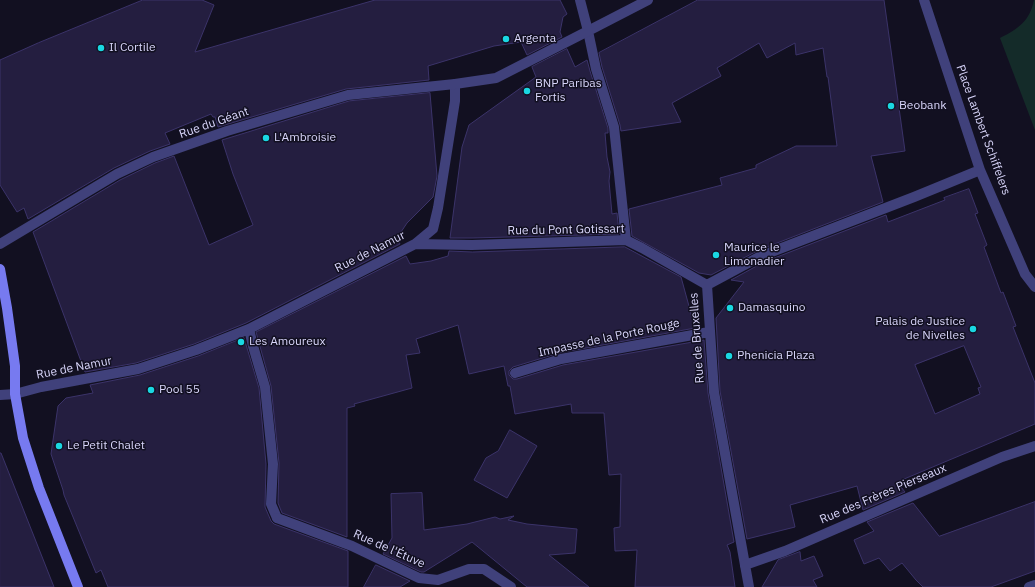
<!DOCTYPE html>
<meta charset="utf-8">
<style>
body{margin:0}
canvas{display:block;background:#121021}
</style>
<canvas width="1035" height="587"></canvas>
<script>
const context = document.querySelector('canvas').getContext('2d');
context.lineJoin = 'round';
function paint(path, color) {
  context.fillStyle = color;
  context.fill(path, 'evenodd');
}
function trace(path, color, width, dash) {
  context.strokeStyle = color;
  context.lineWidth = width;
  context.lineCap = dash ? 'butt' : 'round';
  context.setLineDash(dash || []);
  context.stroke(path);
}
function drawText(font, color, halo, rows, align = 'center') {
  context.font = font + ' "IBM Plex Sans",sans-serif';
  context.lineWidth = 3;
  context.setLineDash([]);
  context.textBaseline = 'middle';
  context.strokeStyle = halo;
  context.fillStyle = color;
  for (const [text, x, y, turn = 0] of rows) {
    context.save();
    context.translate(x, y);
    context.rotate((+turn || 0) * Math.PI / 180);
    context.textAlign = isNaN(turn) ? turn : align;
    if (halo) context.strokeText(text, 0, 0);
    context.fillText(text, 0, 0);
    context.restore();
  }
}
paint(new Path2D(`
 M1034 0H1035V130L1000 38C1018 29 1030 21 1034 0Z`), '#142b29');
const building = new Path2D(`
 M143 0H202L214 5 195 52 375 0H560L567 14 563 17 560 32 562 37 527 55 521 42 494 46 428 66 429 80 346 89 218 127 215 117H213L211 114 165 133 170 144 150 151 114 168 28 219 24 208 17 212 0 185V60L38 43Z
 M698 0H884L905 151 871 156 883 202 759 250 711 275 699 273 632 236 629 209 722 185 720 178 756 168V165L796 146H837L828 77H827L823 48 796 55 795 43 767 58 759 43 717 68 721 76 672 103 681 122 621 131 620 125 602 67 599 53Z
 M567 49 575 67 587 60 590 71 608 128V133H605L607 157 610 172 609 181 612 214 617 213 619 234 472 238H450L462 147 469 125 536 77 532 67Z
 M430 93 437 176 433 197 407 223 397 238 400 244 246 323 194 344 136 363 85 372 33 232 120 180 155 163 174 156 209 245 253 225 233 174 222 140 349 101Z
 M969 189 978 213 975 214 987 245 984 247 1001 293 1003 292 1016 326 1013 327 1035 383V424L897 482 905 492 863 510 857 486 790 505 795 527 747 539 720 391 716 318 744 282 731 280 764 262 886 215 888 222 945 200 944 198ZM964 346 981 387 978 388 980 394 935 414 915 365Z
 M625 247 681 277 695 328 559 353 513 367 509 371V375L513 379H517L563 365 704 340 708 393 734 542 727 545 730 552 735 587H635L637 550 615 551 614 528 620 527 621 474 609 475 604 413H572L571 404 515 414 510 386H508L504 366 469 374 458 325 416 339 420 353 406 355 412 388 354 404 355 406 347 408V537L282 513 278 503 279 463 271 386 256 332 406 256 410 264 431 261 448 256 449 251 472 252Z
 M244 338 259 388 266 464 265 507 271 521 274 524 348 551V587H108L101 570 96 573 64 495 63 490 51 454 58 406 66 398 93 393 90 385 140 375 198 356Z
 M510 430 537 446 507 498 474 480 486 458 498 451Z
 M0 453H1L54 587H0Z
 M422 493 424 530 467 524 495 517 500 519 514 516 508 520 527 524 577 529 575 553 549 555 589 587H527L472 542 424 572H421L383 554 392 538 391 494Z
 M1035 502V571L991 587H923L916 580 902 563 890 571 879 558 864 564 854 540 874 531 867 522 913 503 939 536Z
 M800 552 801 561 814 556 823 576 813 580 817 587H762L778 560Z
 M376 565 410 581 400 587H364Z`);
paint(building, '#241e40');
trace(building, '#3b3369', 1);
trace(new Path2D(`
 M924 0 980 170 1025 274 1035 287
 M626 240 614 127 596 69 588 31 648 0
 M415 244 472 245 626 240 642 248 707 285
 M707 285 761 256 914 197 980 170
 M707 285 714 392 745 565
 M249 329 253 346 265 387 273 464 271 504 277 518
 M515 373 561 359 709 332
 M15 394 41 387 138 369 196 350 249 329 415 244 433 229 438 208 455 101V84`), '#40417b', 10);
trace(new Path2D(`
 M0 244 117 174 153 157 227 131 348 95 455 84 496 78 588 31 580 0
 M277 518 352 546 419 578 438 580 469 569H484L511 587
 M749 587 745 565 785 551 1002 457 1035 446
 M1029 587 1035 585`), '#40417b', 10);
trace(new Path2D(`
 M0 395 15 394`), '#40417b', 10);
trace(new Path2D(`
 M0 269 7 308 15 366V394L23 438 39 488 78 587`), '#777af0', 10);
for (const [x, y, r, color] of [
 [506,39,4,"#1ad8e2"],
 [101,48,4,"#1ad8e2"],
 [527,91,4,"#1ad8e2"],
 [891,106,4,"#1ad8e2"],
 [266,138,4,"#1ad8e2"],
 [716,255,4,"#1ad8e2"],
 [730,308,4,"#1ad8e2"],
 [973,329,4,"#1ad8e2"],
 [241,342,4,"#1ad8e2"],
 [729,356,4,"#1ad8e2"],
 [151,390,4,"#1ad8e2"],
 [59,446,4,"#1ad8e2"]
]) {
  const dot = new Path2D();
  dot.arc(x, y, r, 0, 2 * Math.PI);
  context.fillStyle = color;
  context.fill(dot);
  trace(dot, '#121021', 1.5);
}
drawText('12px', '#d8d5fa', '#121021', [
 ["Argenta",514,39],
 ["Il Cortile",109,48],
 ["BNP Paribas",535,84],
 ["Fortis",535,98],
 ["Beobank",899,106],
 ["L'Ambroisie",274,138],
 ["Maurice le",724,248],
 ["Limonadier",724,262],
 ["Damasquino",738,308],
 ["Palais de Justice",965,322,"right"],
 ["de Nivelles",965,336,"right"],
 ["Les Amoureux",249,342],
 ["Phenicia Plaza",737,356],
 ["Pool 55",159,390],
 ["Le Petit Chalet",67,446]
], 'left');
drawText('12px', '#d8d5fa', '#121021', [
 ["Rue du Géant",214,123,-19],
 ["Place Lambert Schiffelers",983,130,70],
 ["Rue du Pont Gotissart",566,230,-1],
 ["Rue de Namur",370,252,-27],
 ["Impasse de la Porte Rouge",609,338,-12],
 ["Rue de Bruxelles",697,338,-94],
 ["Rue de Namur",74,368,-11],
 ["Rue des Frères Pierseaux",883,494,-23],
 ["Rue de l'Étuve",389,549,24]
]);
</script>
